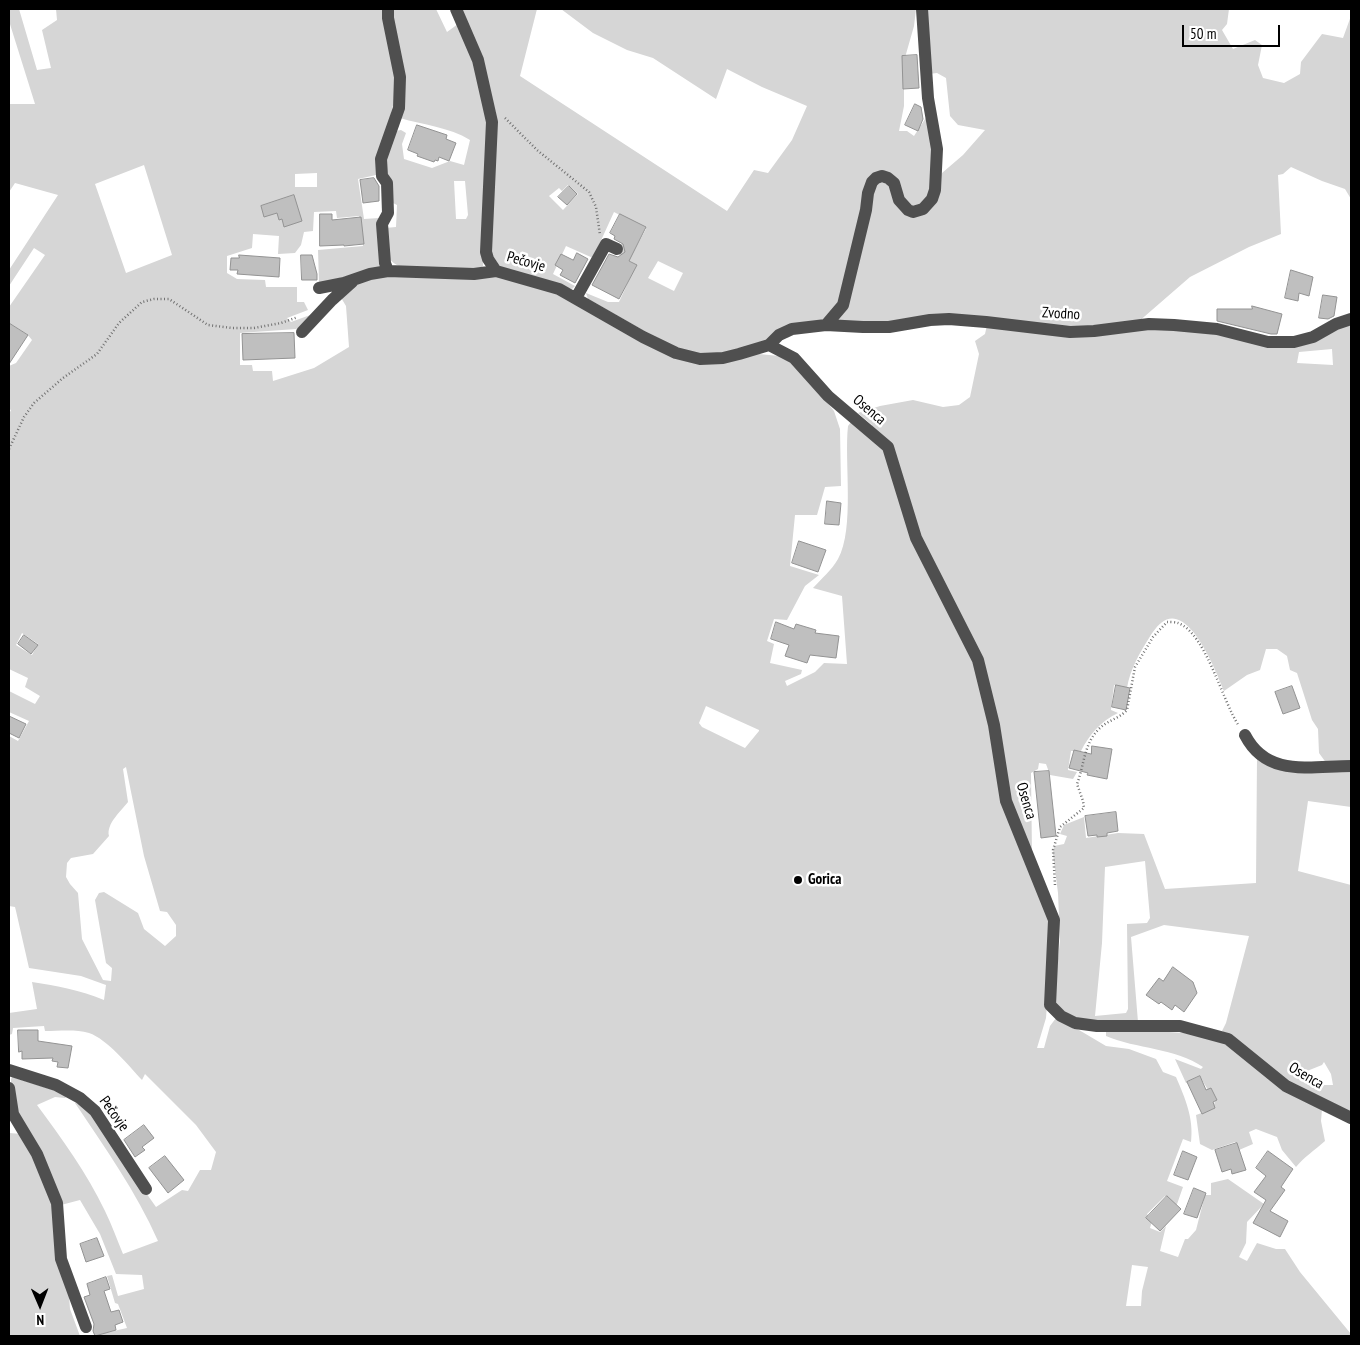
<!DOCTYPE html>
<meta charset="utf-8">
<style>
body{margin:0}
#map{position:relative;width:1360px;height:1345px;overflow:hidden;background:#fff;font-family:"PT Sans Narrow",sans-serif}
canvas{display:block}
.frame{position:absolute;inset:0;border:10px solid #000;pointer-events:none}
.north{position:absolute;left:15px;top:1280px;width:50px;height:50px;-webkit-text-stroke:4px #fff;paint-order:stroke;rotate:179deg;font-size:14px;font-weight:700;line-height:20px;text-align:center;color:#000}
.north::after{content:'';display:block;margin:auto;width:18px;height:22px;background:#000;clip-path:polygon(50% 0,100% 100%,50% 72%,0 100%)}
.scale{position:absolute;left:1182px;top:25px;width:98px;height:22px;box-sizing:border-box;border:2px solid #000;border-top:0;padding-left:6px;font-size:15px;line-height:18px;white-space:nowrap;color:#000;-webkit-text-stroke:4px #fff;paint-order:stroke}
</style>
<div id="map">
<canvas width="1360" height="1345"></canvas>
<div class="frame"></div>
<div class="north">N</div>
<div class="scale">50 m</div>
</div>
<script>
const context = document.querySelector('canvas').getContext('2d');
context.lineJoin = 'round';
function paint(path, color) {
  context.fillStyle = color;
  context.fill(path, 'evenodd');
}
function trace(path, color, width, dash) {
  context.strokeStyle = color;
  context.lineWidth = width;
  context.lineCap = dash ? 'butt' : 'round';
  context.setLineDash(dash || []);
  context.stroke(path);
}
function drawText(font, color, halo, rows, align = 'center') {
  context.font = font + ' "PT Sans Narrow",sans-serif';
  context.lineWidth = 5;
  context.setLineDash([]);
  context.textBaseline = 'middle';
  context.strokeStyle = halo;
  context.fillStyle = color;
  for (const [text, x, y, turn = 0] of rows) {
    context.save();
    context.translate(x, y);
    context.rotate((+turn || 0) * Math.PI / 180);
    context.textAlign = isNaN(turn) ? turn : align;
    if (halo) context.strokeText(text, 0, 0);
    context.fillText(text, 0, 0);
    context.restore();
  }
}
paint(new Path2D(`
 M9 9H19L37 70 51 68 42 30 57 20 56 9H386L397 89 376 175 358 179 364 219 379 218 382 267 324 282H319L318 250 363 246 359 216 337 218 336 211 314 212 313 231 304 232 301 245 295 253 278 254 279 236 253 234 252 248 227 256V273L237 279 265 280 266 287H297V302H304L308 310 287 318 291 322 313 314 306 323 296 329 240 333V365H252L253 371H272L273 381 314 368 349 347 346 306 340 296 355 283 385 274 495 276 559 292 684 359 759 354 779 356 795 364 806 375 834 411 840 429 841 486 825 487 817 515H795L790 566 819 575 805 586 787 620 774 619 767 641 774 644 770 663 802 670 801 674 785 681 787 686 815 672 824 663 847 664 842 596 813 588C822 578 831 571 838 559 855 529 844 461 848 426L851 422 871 433 872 425 858 413 880 406 913 400 943 407 959 405 970 397 979 354 975 341 985 334 987 325 1171 327 1270 344 1351 322V764H1327L1319 753 1318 729 1312 720 1297 673 1290 670 1287 656 1277 649H1266L1260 670 1247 675 1224 691C1217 674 1189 600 1161 623 1156 627 1152 633 1149 638 1139 654 1130 670 1127 688L1114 685 1111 710 1118 713C1101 721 1089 735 1081 751H1071L1068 770 1077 772 1073 779 1050 775 1046 764 1039 763 1038 769 1031 773 1032 855 1048 911 1047 1005 1046 1018 1037 1048H1044L1050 1026 1056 1018 1079 1030 1106 1046 1129 1049 1156 1059 1163 1072 1176 1077C1185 1098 1194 1118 1191 1142L1183 1139 1167 1181 1183 1187 1176 1207 1165 1196 1147 1214 1152 1221 1150 1228 1160 1232 1166 1226 1160 1251 1178 1257 1185 1239H1188L1196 1230 1205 1195H1211V1183L1228 1179 1264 1204 1247 1222 1246 1243 1239 1257 1247 1261 1257 1243 1276 1249H1285L1300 1272 1351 1334V1336H91L127 1328 118 1304 115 1303 107 1276 112 1275 118 1296 144 1289 142 1275 116 1274 100 1234 80 1200 61 1205 11 1102V1079L12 1077 69 1095 65 1098 55 1097 37 1105C62 1139 87 1173 105 1211 112 1225 117 1240 123 1254L158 1241C136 1191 105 1148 75 1103L79 1101 82 1102 156 1207 182 1190 188 1191 200 1170H211L216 1152 196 1125 145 1074 142 1080C129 1066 107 1039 89 1033 76 1029 59 1031 45 1031L44 1026 13 1028 12 1034 9 1035V1013L37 1009 32 982C57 986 80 990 104 1000L106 985 81 976 29 968 16 911 15 907 9 906V736L18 741 29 721 9 712V691L35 704 40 696 25 687 28 678 9 669V414L11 410 9 409V366L16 363 32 340 27 334 9 323V307L45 255 34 248 9 286V270L58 195 15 183 9 192V104H35L9 21ZM144 165 172 255 126 273 95 184ZM317 173V187H295V174ZM1332 349 1333 365 1297 363 1299 352ZM22 633 38 644 32 655 16 645ZM706 706 759 730V731L745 748 702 727 699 723ZM126 767 144 856 160 911 167 912 176 925V936L165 946 144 929 138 913 104 892 99 893 95 900 106 963 112 968 111 981 103 980 82 939 78 893 70 884 66 877 67 863 71 858 93 854 109 836C106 824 121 811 128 802L123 769ZM1132 1265 1148 1267 1142 1291 1141 1306H1126Z
 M391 9H436L447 32 458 24 474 64 486 114 487 143 483 266 476 271 399 266C383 259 386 243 385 228L396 227 397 205 389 201 384 160 395 131 401 130 406 133 402 144 404 159 432 168 450 161 464 165 470 140C449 127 423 125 400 118ZM454 181H465L468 215 466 219H456Z
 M460 9H537L520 76 727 211 754 170 768 173 792 140 807 106 762 87 727 69 716 99 653 58 627 50 593 33 561 9H916L914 26 904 61V106L899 131H907L914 136 929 113C931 133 940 191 923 204 918 208 913 206 908 205L900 190 872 174 839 306 827 320 738 352 704 355 674 348 588 299 586 293 608 302H619L636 265 617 253 622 243 635 249 646 229 614 212 593 258 566 246 553 274 575 286 572 289 502 269 489 251 496 113ZM568 185 578 194 563 210 549 196 559 188 562 191ZM658 261 683 273 674 291 648 278Z
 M925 9H1229L1227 24 1222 30 1233 49 1255 40 1262 45 1258 65 1263 78 1284 83 1300 74 1301 62 1322 34 1343 38 1351 16V199L1345 189 1322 181 1291 167 1283 174 1278 175 1281 234 1249 247 1190 277 1137 323 1098 328 906 321 832 322 871 196 879 182 888 184 916 215 942 173 963 155 985 130 958 125 950 116 946 78 937 73 929 74Z
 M1257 758 1351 769V807L1308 801 1298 871 1351 885V1114L1286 1081 1222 1031 1226 1023 1249 936 1164 925 1131 937 1138 1022H1080L1056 1005 1054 996 1060 940 1058 893 1053 854 1054 846 1064 844 1067 836 1060 834 1064 825 1084 817 1086 838 1118 833 1144 834 1165 889 1256 883ZM1145 861 1150 918 1147 923 1127 924 1128 1009 1126 1013 1095 1016 1102 943 1105 867ZM1324 1062 1331 1074 1333 1085H1312L1307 1080V1071L1322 1065Z
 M1141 1030 1211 1035 1322 1109 1321 1121 1325 1141C1315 1150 1304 1157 1296 1167L1282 1150 1277 1137 1256 1129 1249 1132 1253 1144 1239 1150 1235 1142 1212 1150 1200 1144 1196 1115 1213 1109 1215 1101 1200 1077 1186 1083 1175 1059 1201 1069 1203 1067C1176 1048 1136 1049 1106 1036V1031Z
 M9 1133 22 1134 54 1203 68 1281 70 1309 80 1336H9Z`), '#d6d6d6');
const building = new Path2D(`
 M917 55 919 88 903 89 902 56Z
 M915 104 921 107 923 119 918 131 905 125Z
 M417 125 447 135 446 139 456 143 449 161 439 157 438 161 435 160 434 162 417 156 418 154 408 150Z
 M374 178 379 186V201L363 203 360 180Z
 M569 186 577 194 567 205 558 197Z
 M294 195 302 221 284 227 282 219 279 220 277 213 264 217 261 206Z
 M320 214H332V220L361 217 364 244 344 246V245L320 246Z
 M620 214 646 227 629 261 637 265 619 299 592 285 609 254 618 257 625 252 623 244 614 239 615 236 610 233Z
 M577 253 588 259 575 283 560 275 563 270 555 265 561 254 573 260Z
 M239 255 280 258 279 277 237 274 238 270H230L231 258H239Z
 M301 255H312L317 274V280H302Z
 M1291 270 1313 277 1309 296 1299 293 1298 301 1285 298Z
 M1323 295 1337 297 1334 316 1328 319 1319 318Z
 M1252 306 1282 314 1277 334H1271L1217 321V309H1252Z
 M9 323 28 335 9 364Z
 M294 333 295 358 243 360 242 334Z
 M827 501 841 503 839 525 825 524Z
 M799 541 826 550 818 572 792 563Z
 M776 622 794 629 796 624 816 630 815 633 839 636 836 658 810 655 807 663 785 656 789 645 771 639Z
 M24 635 38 645 31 654 18 644Z
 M1116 685 1130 688 1126 710 1112 707Z
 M1292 686 1300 708 1283 714 1275 692Z
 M9 716 26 724 19 738 9 733Z
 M1092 746 1112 749 1107 779 1087 775 1088 773 1069 768 1074 750 1091 754Z
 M1049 771 1056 836 1041 838 1034 772Z
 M1116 812 1118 831 1107 833V836L1097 837V835L1088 836 1085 816Z
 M1173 967 1193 982 1197 993 1184 1012 1175 1005 1172 1010 1161 1002 1159 1004 1146 995 1159 978 1163 981Z
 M18 1030H38V1041L72 1046 68 1068 57 1067 58 1062 52 1061 53 1058 22 1059V1051L19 1052Z
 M1200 1076 1206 1090 1211 1088 1217 1100 1213 1102 1215 1108 1202 1114 1187 1082Z
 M144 1125 154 1138 142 1147 145 1150 135 1157 124 1140Z
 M1237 1143 1246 1170 1232 1174 1231 1169 1222 1172 1215 1150Z
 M1183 1151 1197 1157 1188 1180 1174 1175Z
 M1268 1151 1293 1169 1281 1187 1285 1190 1270 1211 1288 1221 1280 1237 1253 1223 1266 1200 1254 1192 1266 1176 1256 1168Z
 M165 1156 184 1180 168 1193 149 1168Z
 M1194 1188 1206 1193 1197 1218 1184 1214Z
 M1167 1196 1181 1209 1160 1231 1146 1218Z
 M97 1238 104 1256 86 1262 80 1244Z
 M106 1277 110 1289 104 1291 111 1312 119 1310 123 1322 115 1325 116 1330 95 1336 93 1331 94 1324 84 1297 90 1295 87 1284Z`);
paint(building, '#bfbfbf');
trace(building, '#939393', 1);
trace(new Path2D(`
 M505 118 537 150 589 192 596 207 600 235
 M9 449 24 417 34 403 63 378 97 354 119 323 142 302 154 299H169L208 325 232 328H254L281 323 298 317
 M1055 885 1053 850 1060 827 1084 808 1083 801 1077 784C1084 766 1084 744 1098 730 1107 720 1119 719 1127 710L1135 667 1153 637 1167 622C1170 622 1175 622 1178 623 1206 633 1222 701 1239 726`), '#717171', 2.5, [1, 2.5]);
trace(new Path2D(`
 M456 9 478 60 492 122 486 252 488 259 496 271 559 289 643 337 676 353 700 359 723 358 739 354 769 345 779 335 792 329 826 325 863 327H889L930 320 949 319 986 322 1070 332 1094 331 1149 324 1174 325 1217 329 1268 342H1294L1313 337 1336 324 1351 319
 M388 271 385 263 382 224 388 213 387 183 382 176 381 159 399 108 400 77 388 18V9
 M319 288 344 283 370 274 388 271 474 274 496 271
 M576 298 606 244 617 249
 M826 325 843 305 866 210 868 193 872 182 876 178 882 176 888 178 894 183 899 200 908 210 913 212 923 209 932 199 935 190 937 149 928 98 922 9
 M302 332 332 300 352 282
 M769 345 794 358 828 396 888 447 916 538 978 660 994 725 1006 801 1054 920 1050 1005 1061 1016 1075 1023 1097 1026H1180L1228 1039 1286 1086 1351 1118
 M1245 735C1267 778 1311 766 1351 766
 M9 1070 56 1085 80 1098 95 1111 146 1189
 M9 1088 13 1114 37 1154 57 1203 61 1259 86 1327`), '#4f4f4f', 12);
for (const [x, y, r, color] of [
 [798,880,5,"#000"]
]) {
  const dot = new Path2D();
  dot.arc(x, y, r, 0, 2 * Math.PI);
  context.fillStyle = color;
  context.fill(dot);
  trace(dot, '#fff', 2);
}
drawText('15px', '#000', '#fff', [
 ["Pečovje",526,262,16],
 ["Zvodno",1061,314,3],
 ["Osenca",869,410,40],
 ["Osenca",1026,801,73],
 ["Osenca",1306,1076,30],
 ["Pečovje",114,1114,54]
]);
drawText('bold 15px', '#000', '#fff', [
 ["Gorica",808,880]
], 'left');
</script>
